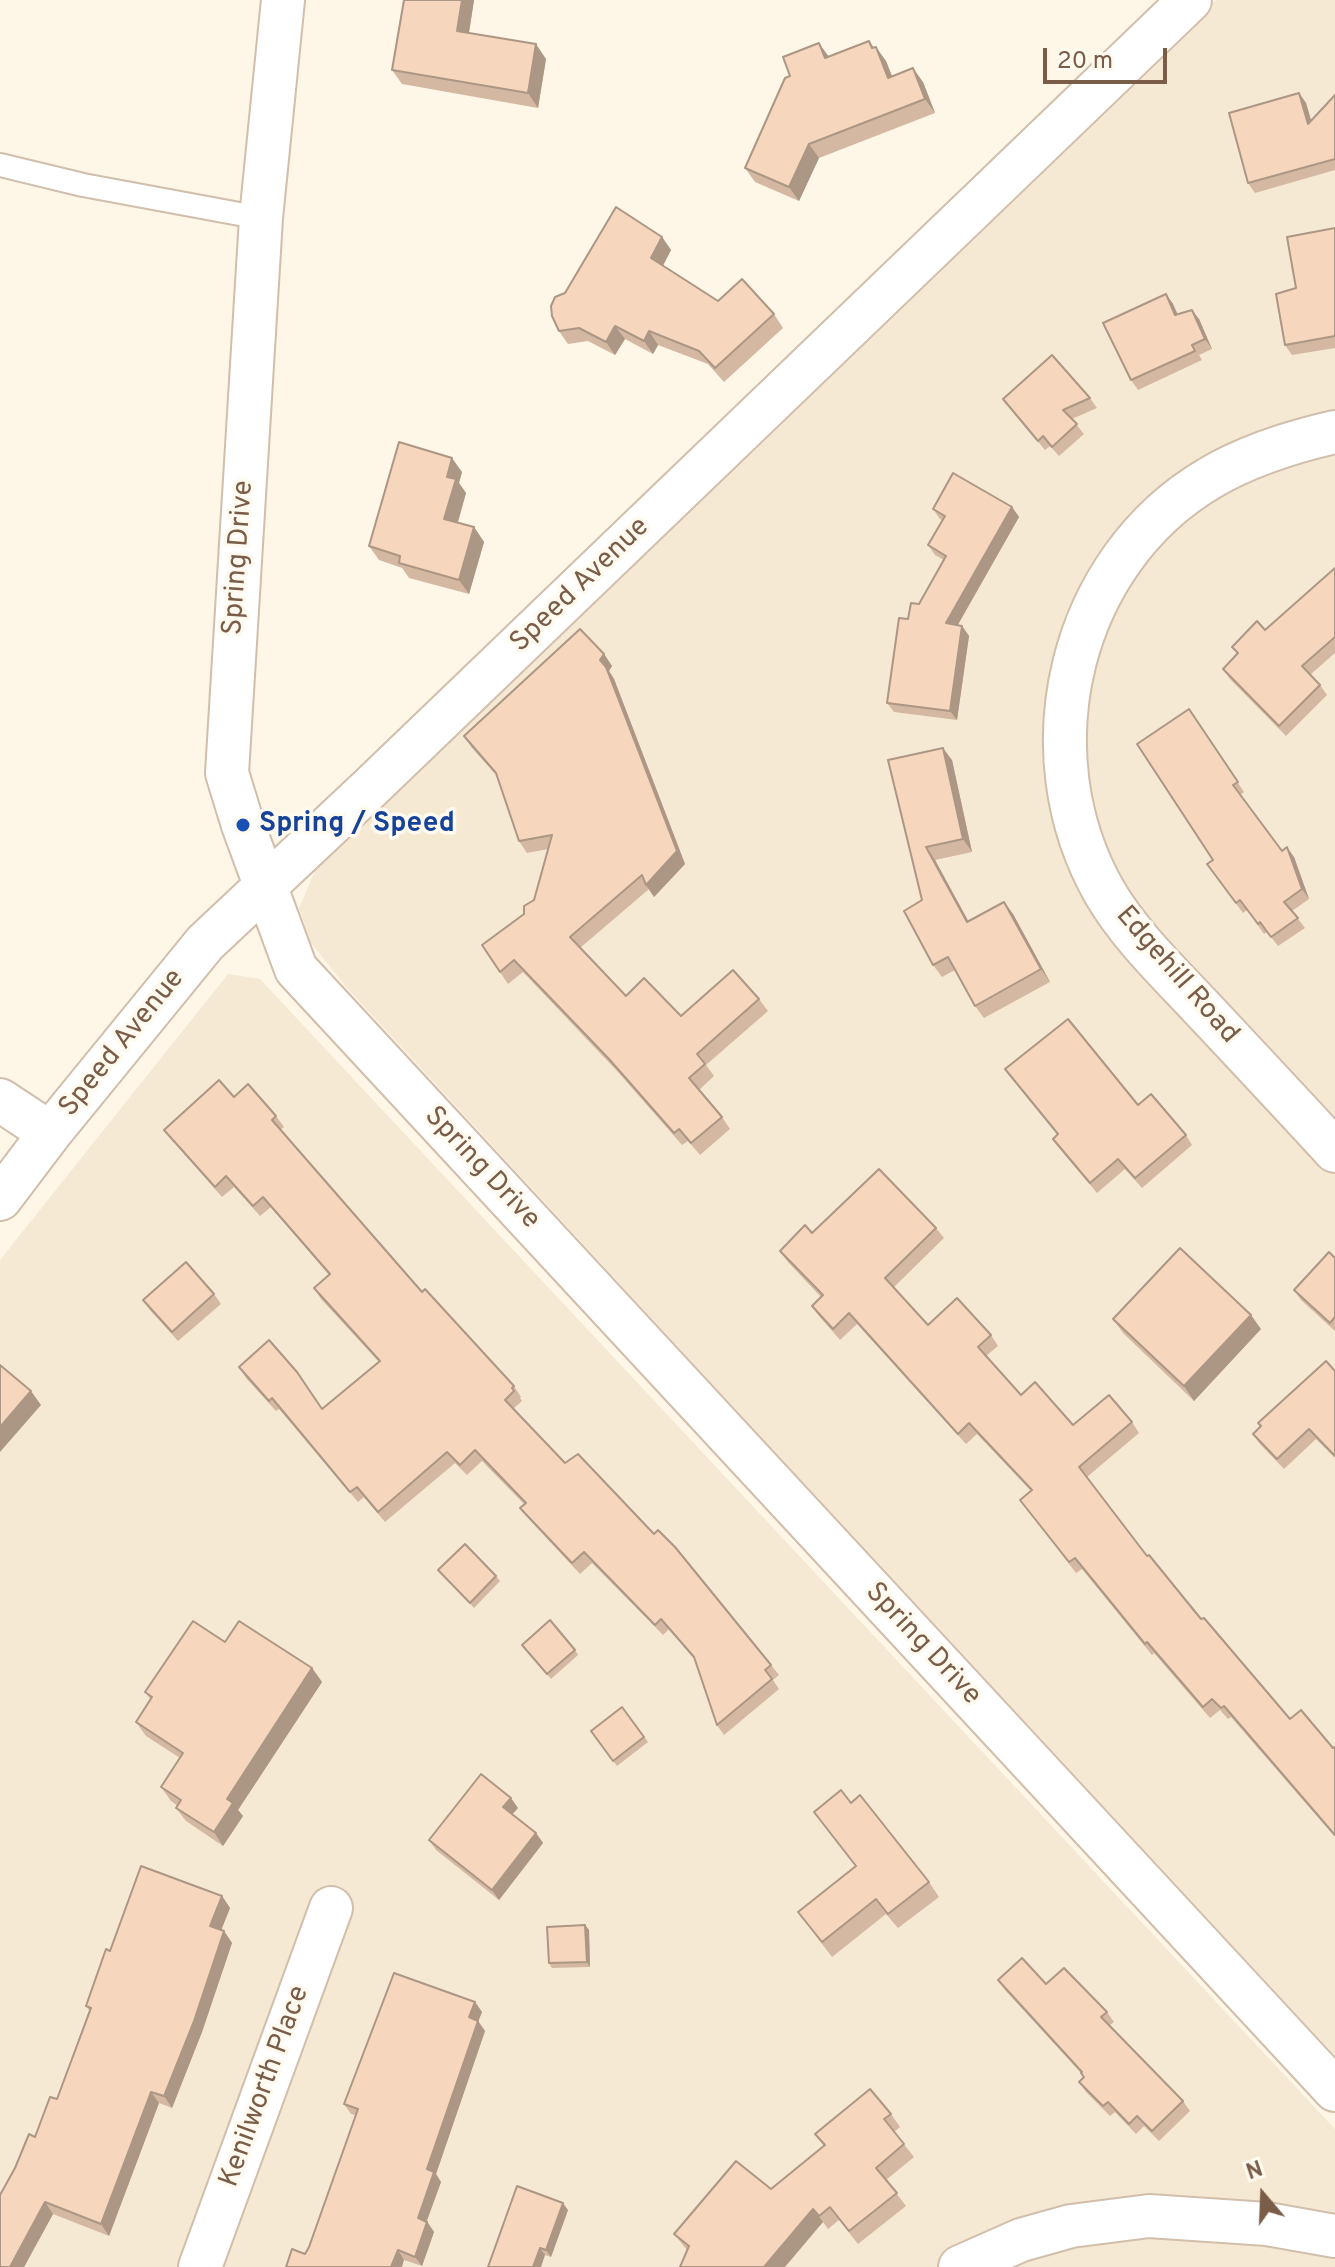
<!DOCTYPE html>
<style>
body{margin:0}
#map{position:relative;width:1335px;height:2267px;overflow:hidden;background:#fef6e7;font-family:Overpass,sans-serif}
canvas{display:block}
.north{position:absolute;left:1223px;top:2155px;width:80px;height:80px;-webkit-text-stroke:6px #fffaef;paint-order:stroke;rotate:341deg;font-size:22px;font-weight:700;line-height:32px;text-align:center;color:#7a5d48}
.north::after{content:'';display:block;margin:auto;width:28px;height:36px;background:#7a5d48;clip-path:polygon(50% 0,100% 100%,50% 72%,0 100%)}
.scale{position:absolute;left:1043px;top:48px;width:124px;height:36px;box-sizing:border-box;border:4px solid #7a5d48;border-top:0;padding-left:10px;font-size:24px;line-height:28px;white-space:nowrap;color:#7a5d48;-webkit-text-stroke:6px #fffaef;paint-order:stroke}
</style>
<div id="map">
<canvas width="1335" height="2267"></canvas>
<div class="north">N</div>
<div class="scale">20 m</div>
</div>
<script>
const context = document.querySelector('canvas').getContext('2d');
context.lineJoin = 'round';
function paint(path, color) {
  context.fillStyle = color;
  context.fill(path, 'evenodd');
}
function trace(path, color, width, dash) {
  context.strokeStyle = color;
  context.lineWidth = width;
  context.lineCap = dash ? 'butt' : 'round';
  context.setLineDash(dash || []);
  context.stroke(path);
}
function drawText(font, color, halo, rows, align = 'center') {
  context.font = font + ' Overpass,sans-serif';
  context.lineWidth = 7;
  context.setLineDash([]);
  context.textBaseline = 'middle';
  context.strokeStyle = halo;
  context.fillStyle = color;
  for (const [text, x, y, turn = 0] of rows) {
    context.save();
    context.translate(x, y);
    context.rotate((+turn || 0) * Math.PI / 180);
    context.textAlign = isNaN(turn) ? turn : align;
    if (halo) context.strokeText(text, 0, 0);
    context.fillText(text, 0, 0);
    context.restore();
  }
}
paint(new Path2D(`
 M1216 0H1335V2060L347 988 311 943 299 908 318 864Z
 M228 974 260 979 1335 2129V2267H0V1260Z`), '#f6e9d4');
const lane = new Path2D(`
 M0 165 83 185 261 218`);
const street = new Path2D(`
 M283 0 261 218 227 773 243 825 296 969 1335 2090
 M1335 432C1291 442 1249 455 1210 478 1069 561 1024 752 1105 893 1129 934 1166 970 1199 1005 1244 1053 1290 1102 1335 1151
 M0 1100 50 1133
 M0 1199 50 1133 205 943 371 787 1190 0
 M200 2267 331 1908
 M960 2267 1021 2240 1071 2226 1149 2216 1267 2224 1335 2236`);
trace(lane, '#d1beab', 26);
trace(street, '#d1beab', 46);
trace(lane, '#fff', 22);
trace(street, '#fff', 42);
paint(new Path2D(`
 M404 0H474L469 33 546 59 538 108 402 84 392 70Z
 M874 48 886 61 892 76 923 82 935 113 819 158 799 201 755 182 745 168 790 76 829 57Z
 M1299 93 1306 103 1311 120 1335 95V170L1255 193 1248 183Z
 M1335 228V348L1292 355 1285 345 1296 288Z
 M662 237 671 250 663 266 718 301 774 314 783 328 724 382 708 364 658 345 653 354 625 339 615 355 588 341 568 344 559 331 565 293Z
 M1166 294 1173 304 1178 315 1199 319 1212 349 1199 355 1202 360 1138 390 1131 380Z
 M1090 398 1097 408 1072 419 1084 434 1059 456 1050 446 1045 450 1003 399Z
 M462 472 459 483 466 493 458 523 474 527 484 542 469 594 409 578 402 568 379 560 369 546Z
 M1012 507 1019 517 958 625 962 626 969 636 957 720 894 712 887 703 908 619 919 604 944 560 935 555 928 545 942 520 940 519 933 509Z
 M1335 568V653L1310 675 1320 685 1327 695 1286 736 1230 679 1223 669 1237 654 1232 647 1265 630Z
 M604 654 612 666 609 671 614 679 685 864 654 897 649 889 580 948 626 996 681 1016 759 999 768 1011 706 1065 714 1076 699 1090 722 1117 730 1129 700 1155 688 1141 682 1145 618 1072 523 972 508 984 482 945 524 914 534 900 548 849 527 853 519 841 498 777 472 748 464 736Z
 M1189 709 1244 792 1240 795 1282 851 1294 857 1309 899 1292 911 1305 928 1278 946 1267 932 1264 934 1247 910 1243 913 1207 864 1213 860Z
 M888 760H952L972 852 935 860 968 922 1004 902 1013 914 1050 982 984 1018 975 1006 955 970 942 977 933 965 922 900Z
 M1005 1069 1138 1105 1186 1135 1192 1145 1142 1188 1125 1169 1097 1193 1060 1149 1053 1139 1058 1135Z
 M276 1116 284 1127 280 1130 422 1292 514 1386 521 1397 520 1398 522 1401 513 1409 565 1463 771 1665 779 1675 773 1680 779 1689 724 1735 717 1725 695 1660 669 1629 663 1635 592 1563 580 1574 528 1518 520 1508 524 1504 482 1461 467 1475 455 1463 385 1522 364 1497 358 1502 279 1409 276 1411 246 1378 239 1367 322 1409 379 1362 321 1299 314 1288 329 1275 271 1207 260 1216 234 1187 222 1197 172 1140 164 1130Z
 M936 1228 944 1238 894 1287 928 1325 991 1335 998 1346 986 1356 1021 1395 1073 1425 1132 1422 1139 1433 1087 1477 1147 1556 1290 1719 1333 1748 1335 1747V1837L1231 1717 1228 1719 1220 1710 1210 1718 1154 1653 1152 1655 1082 1569 1076 1573 1020 1500 1031 1491 977 1434 966 1444 857 1324 840 1340 819 1316 812 1306 821 1297 787 1261 780 1251 812 1233Z
 M1335 1258V1331L1301 1300 1294 1290Z
 M214 1294 221 1304 178 1341 150 1310 143 1300Z
 M1113 1319 1261 1329 1194 1401 1123 1333Z
 M1335 1371V1458L1316 1439 1284 1469 1260 1444 1253 1434Z
 M438 1570 496 1576 500 1581 474 1608Z
 M225 1642 312 1668 322 1682 238 1810 243 1816 223 1846 186 1821 176 1808 178 1806 171 1801 161 1787 180 1758 146 1736 136 1722 151 1700 145 1692Z
 M526 1650H575L578 1655 551 1679Z
 M622 1707 648 1742 617 1766 591 1731Z
 M851 1803 929 1882 939 1897 898 1928 886 1914 832 1957 798 1912 856 1866 814 1812Z
 M518 1808 512 1814 536 1833 543 1843 499 1900 436 1850 429 1840Z
 M222 1896 230 1908 221 1930 224 1931 232 1943 202 2032 172 2108 159 2103 109 2236 53 2214 24 2267H0L35 2137 57 2099 89 2010 86 2006 110 1951Z
 M585 1925 589 1930 590 1967 552 1968 549 1963Z
 M998 1980 1107 2012 1114 2022 1110 2025 1183 2101 1190 2111 1159 2141 1144 2126 1136 2134 1115 2112 1110 2116 1086 2092 1079 2082 1084 2078 1081 2073 1005 1990Z
 M475 2002 482 2012 478 2021 485 2031 436 2174 441 2182 427 2221 434 2232 422 2266 404 2260 305 2254 309 2247 356 2115 351 2114 344 2104Z
 M891 2114 900 2127 894 2132 914 2157 886 2180 906 2206 858 2244 839 2220 828 2229 823 2222 687 2250 674 2234 771 2189 824 2146 815 2134Z
 M568 2210 551 2257 545 2255 488 2267Z`), '#d4b8a2');
paint(new Path2D(`
 M462 0H474L467 45 457 31Z
 M869 41 879 55 876 47 886 61 898 92 888 78 872 48Z
 M819 43 829 57 825 58Z
 M536 44 546 59 538 108 528 93Z
 M913 68 923 82 935 113 925 99Z
 M1299 93 1306 103 1315 134 1308 124Z
 M809 144 819 158 799 201 789 187Z
 M662 237 671 250 660 271 651 258Z
 M1166 294 1173 304 1182 325 1175 315Z
 M1192 310 1199 319 1212 349 1205 339Z
 M615 326 625 339 615 355 606 342Z
 M649 331 658 345 653 354 644 341Z
 M452 458 462 472 459 483 466 493 454 534 444 519 447 477Z
 M1012 507 1019 517 953 633 946 623Z
 M474 527 484 542 469 594 459 580Z
 M962 626 969 636 957 720 950 711Z
 M604 654 612 666 609 671 614 679 685 864 654 897 646 885 600 660Z
 M943 748 952 760 972 852 963 839Z
 M926 847 935 860 976 935 967 922Z
 M1287 847 1294 857 1309 899 1302 889Z
 M1004 902 1013 914 1050 982 1041 969Z
 M1251 1315 1261 1329 1194 1401 1184 1386Z
 M31 1391 41 1405 0 1452V1427Z
 M312 1668 322 1682 238 1810 243 1816 223 1846 214 1832 227 1799Z
 M511 1798 518 1808 510 1817 503 1807Z
 M536 1833 543 1843 499 1900 492 1890Z
 M222 1896 230 1908 218 1938 210 1926Z
 M585 1925 589 1930 590 1967 587 1962Z
 M224 1931 232 1943 202 2032 172 2108 164 2096Z
 M475 2002 482 2012 476 2027 469 2017Z
 M478 2021 485 2031 436 2174 441 2182 424 2228 418 2218 427 2169Z
 M151 2092 159 2103 109 2236 101 2224Z
 M45 2202 53 2214 24 2267H10Z
 M563 2203 568 2210 551 2257 546 2250Z
 M813 2209 823 2222 785 2267H764Z
 M427 2222 434 2232 422 2266 415 2257Z
 M540 2248 545 2255 541 2267H533Z
 M398 2250 404 2260 402 2267H391Z`), '#ac9684');
const building = new Path2D(`
 M404 0H462L457 31 536 44 528 93 392 70Z
 M869 41 872 48 876 47 888 78 913 68 925 99 809 144 789 187 745 168 785 78 790 76 783 57 819 43 825 58Z
 M1299 93 1308 124 1335 95V159L1248 183 1229 113Z
 M616 207 662 237 651 258 718 301 742 279 774 314 715 368 699 351 649 331 644 341 615 326 606 342 579 328 559 331 552 316 551 306 555 297 565 293Z
 M1335 228V336L1285 345 1276 294 1296 288 1287 237Z
 M1166 294 1175 315 1192 310 1205 339 1192 345 1195 351 1131 380 1103 323Z
 M1052 355 1090 398 1063 410 1077 424 1052 447 1043 436 1038 441 1003 399Z
 M399 442 452 458 447 477 456 479 444 519 474 527 459 580 399 563 400 556 369 546Z
 M953 473 1012 507 946 623 962 626 950 711 887 703 899 618 908 619 911 603 919 604 946 556 928 545 945 516 933 509Z
 M1335 568V637L1302 666 1320 685 1279 726 1223 669 1238 653 1232 647 1257 621 1265 630Z
 M580 629 604 654 600 660 606 667 677 851 646 885 642 875 570 937 626 996 644 978 681 1016 733 970 759 999 697 1054 705 1064 689 1078 722 1117 691 1143 679 1129 674 1133 609 1059 514 960 500 972 482 945 524 914V906L534 900 552 835 519 841 496 773 464 736Z
 M1189 709 1238 782 1233 785 1282 851 1287 847 1302 889 1284 902 1298 918 1271 937 1260 922 1258 924 1240 900 1236 903 1207 864 1213 860 1137 744Z
 M943 748 963 839 926 847 967 922 1004 902 1041 969 975 1006 948 957 933 965 904 911 922 900 888 760Z
 M1068 1019 1138 1105 1151 1094 1186 1135 1135 1178 1118 1159 1090 1183 1053 1139 1058 1134 1005 1069Z
 M219 1080 234 1097 248 1084 276 1116 272 1120 422 1292 425 1289 514 1386 512 1388 514 1391 505 1400 565 1463 578 1454 654 1534 658 1530 675 1547 771 1665 765 1670 772 1679 717 1725 694 1657 661 1619 655 1625 584 1552 572 1563 520 1508 526 1503 475 1450 460 1465 447 1452 378 1512 357 1487 350 1492 272 1398 269 1401 239 1367 269 1340 297 1372 322 1409 380 1361 314 1288 330 1274 263 1197 253 1206 226 1176 215 1187 164 1130Z
 M879 1169 936 1228 885 1278 928 1325 957 1298 991 1335 978 1347 1021 1395 1035 1382 1073 1425 1109 1395 1132 1422 1079 1467 1147 1556 1149 1555 1201 1619 1204 1618 1290 1719 1301 1710 1333 1748 1335 1747V1835L1224 1706 1221 1708 1212 1699 1203 1707 1147 1642 1145 1644 1075 1558 1069 1562 1020 1500 1032 1490 969 1423 958 1434 849 1313 833 1329 812 1306 823 1295 780 1251 805 1225 812 1233Z
 M1180 1248 1251 1315 1184 1386 1113 1319Z
 M1329 1252 1335 1258V1317L1330 1323 1294 1290Z
 M186 1262 214 1294 172 1332 143 1300Z
 M1326 1361 1335 1371V1456L1309 1429 1277 1459 1253 1434 1261 1426 1258 1423Z
 M0 1365 31 1391 0 1427Z
 M465 1544 496 1576 470 1603 438 1570Z
 M550 1620 575 1650 547 1674 522 1645Z
 M193 1621 225 1642 239 1621 312 1668 227 1799 233 1803 214 1832 176 1808 181 1800 161 1787 183 1753 136 1722 152 1697 145 1692Z
 M622 1707 644 1737 613 1761 591 1731Z
 M481 1774 511 1798 503 1807 536 1833 492 1890 429 1840Z
 M841 1790 851 1803 860 1795 929 1882 888 1914 876 1899 822 1942 798 1912 856 1866 814 1812Z
 M141 1866 222 1896 210 1926 224 1931 194 2021 164 2096 151 2092 101 2224 45 2202 10 2267H0V2195L15 2168 29 2134 35 2137 50 2097 57 2099 91 2008 86 2006 106 1949 110 1951Z
 M585 1925 587 1962 549 1963 547 1927Z
 M1022 1958 1046 1984 1064 1968 1107 2012 1101 2017 1183 2101 1152 2131 1137 2116 1129 2124 1108 2102 1103 2106 1079 2082 1084 2077 1081 2073 1082 2072 998 1980Z
 M394 1973 475 2002 469 2017 478 2021 427 2169 434 2172 418 2218 427 2222 415 2257 398 2250 391 2267H286L292 2249 305 2254 309 2247 358 2109 344 2104Z
 M870 2089 891 2114 884 2119 904 2144 876 2168 897 2193 849 2231 830 2207 819 2216 813 2209 764 2267H680L689 2246 674 2234 736 2161 771 2189 825 2145 815 2134Z
 M517 2186 563 2203 546 2250 540 2248 533 2267H488Z`);
paint(building, '#f6d6bc');
trace(building, '#ac9684', 2);
for (const [x, y, r, color] of [
 [243,825,8,"#1a4fb4"]
]) {
  const dot = new Path2D();
  dot.arc(x, y, r, 0, 2 * Math.PI);
  context.fillStyle = color;
  context.fill(dot);
  trace(dot, '#fffaef', 3);
}
drawText('28px', '#7a5d48', '#fffaef', [
 ["Spring Drive",240,558,-86],
 ["Speed Avenue",581,586,-44],
 ["Edgehill Road",1176,976,49],
 ["Speed Avenue",123,1044,-51],
 ["Spring Drive",481,1169,47],
 ["Spring Drive",922,1645,47],
 ["Kenilworth Place",266,2087,-70]
]);
drawText('bold 28px', '#164399', '#fffaef', [
 ["Spring / Speed",259,825]
], 'left');
</script>
